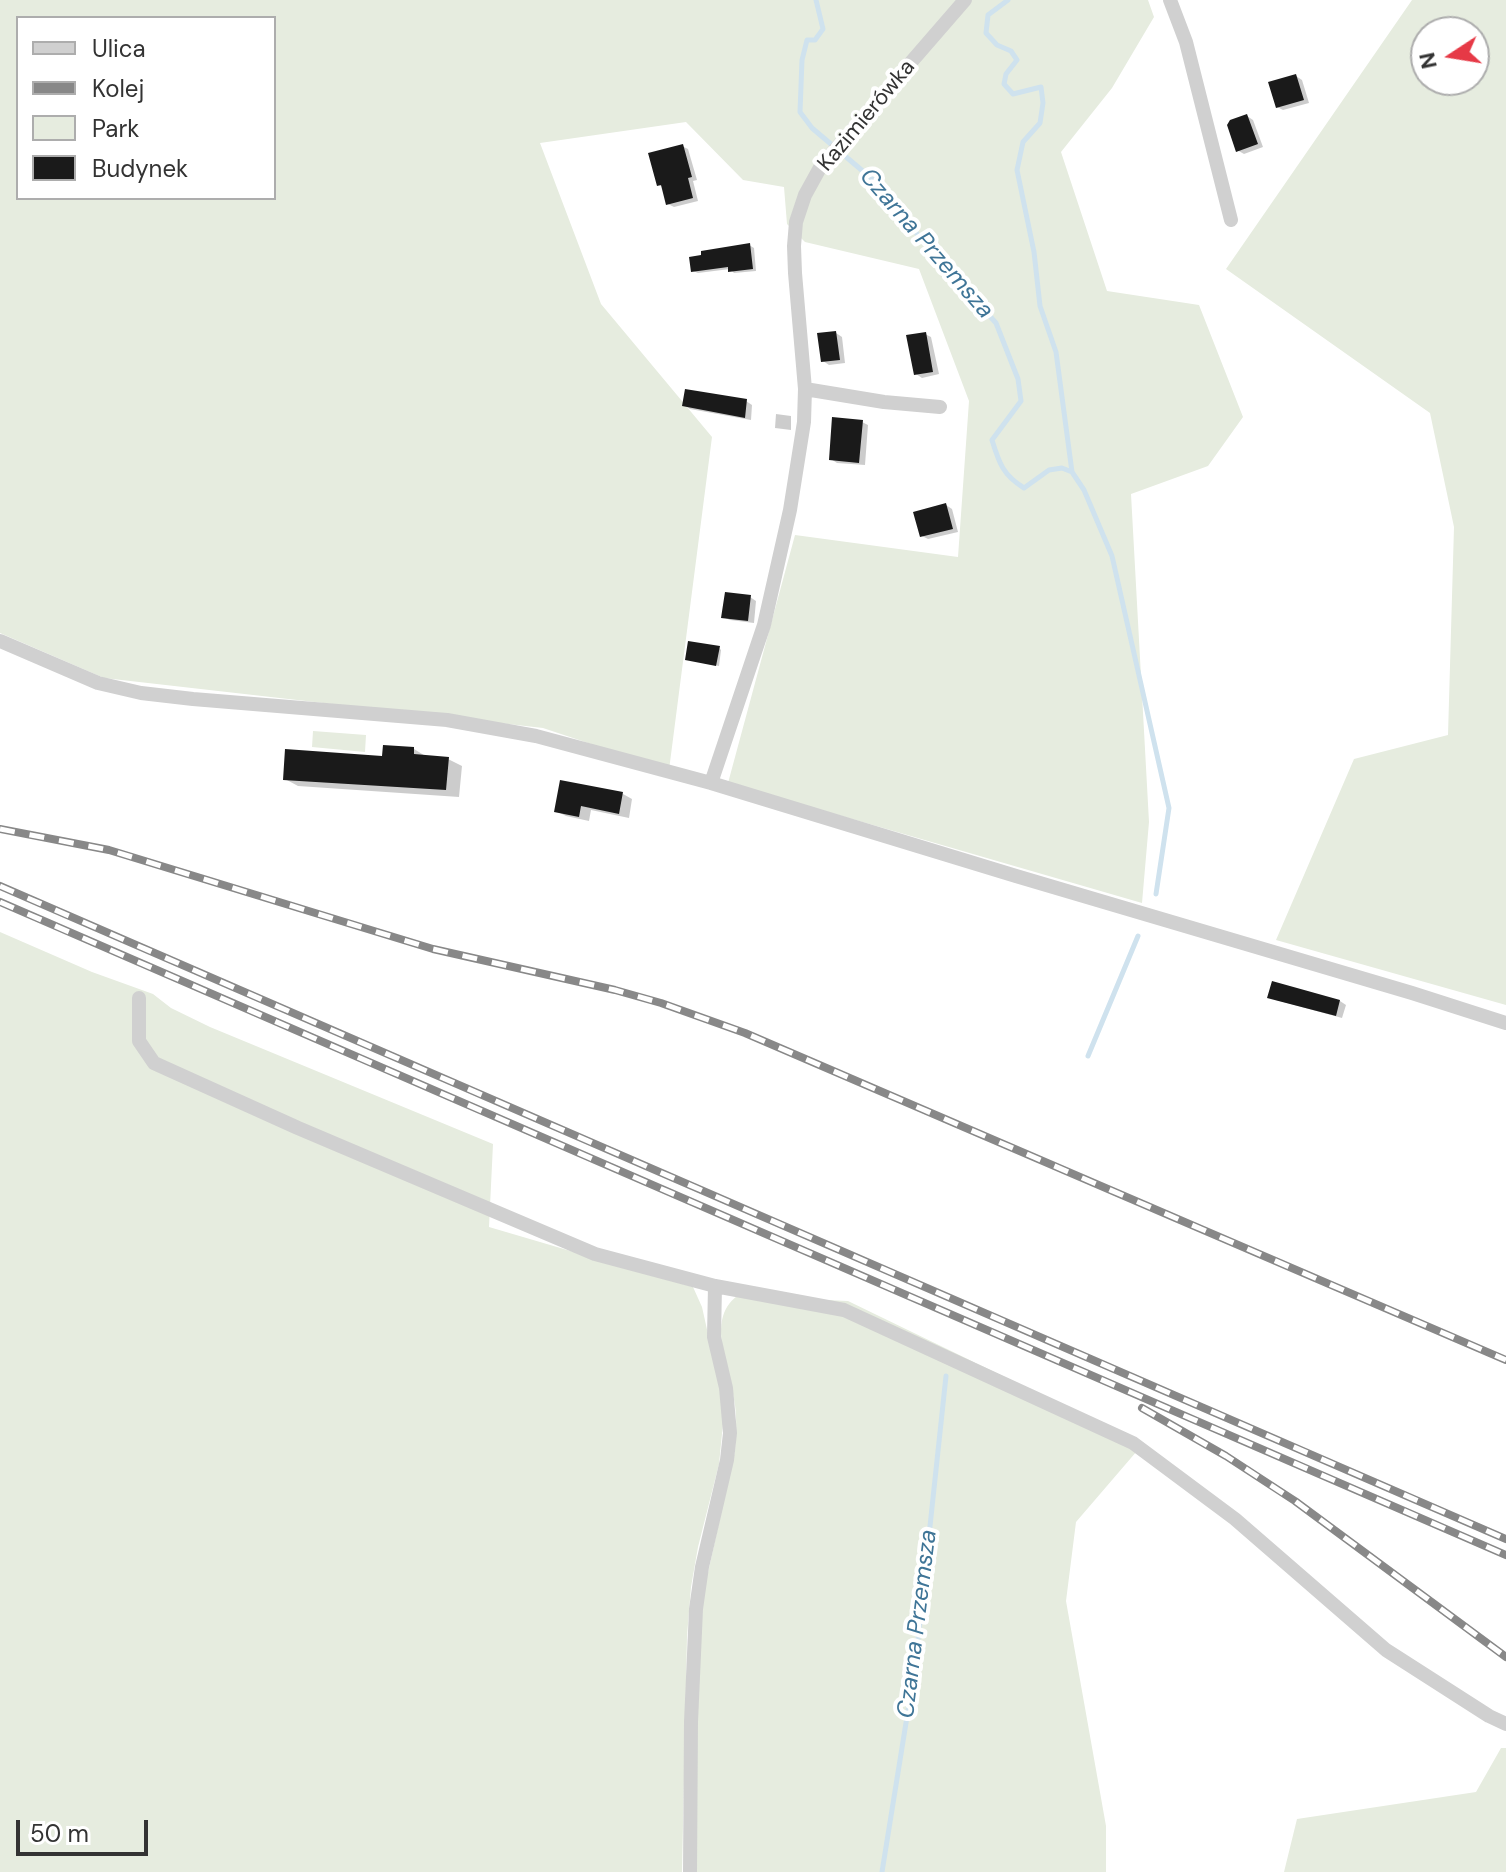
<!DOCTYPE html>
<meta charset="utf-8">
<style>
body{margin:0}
#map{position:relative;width:1506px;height:1872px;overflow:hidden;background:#fff;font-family:"DM Sans",sans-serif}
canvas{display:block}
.legend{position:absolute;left:16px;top:16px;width:260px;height:184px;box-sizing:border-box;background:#fff;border:2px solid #adadad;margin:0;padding:10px 14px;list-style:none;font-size:24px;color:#333}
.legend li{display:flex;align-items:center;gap:16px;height:40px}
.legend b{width:40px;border:2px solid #adadad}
.north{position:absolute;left:1410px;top:16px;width:80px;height:80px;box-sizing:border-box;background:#fff;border:2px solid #adadad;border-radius:50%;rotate:258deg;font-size:22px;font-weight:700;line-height:32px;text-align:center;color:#333}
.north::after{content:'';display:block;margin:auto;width:28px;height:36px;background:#e63946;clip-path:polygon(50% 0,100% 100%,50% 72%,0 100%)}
.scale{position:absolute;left:16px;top:1820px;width:132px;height:36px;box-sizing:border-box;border:4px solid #333;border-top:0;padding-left:10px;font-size:24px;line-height:28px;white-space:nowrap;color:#333;-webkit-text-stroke:6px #fff;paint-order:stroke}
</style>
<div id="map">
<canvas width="1506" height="1872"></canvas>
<ul class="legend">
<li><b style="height:10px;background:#d0d0d0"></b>Ulica</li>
<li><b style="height:10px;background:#888"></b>Kolej</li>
<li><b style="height:22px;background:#e6ecdf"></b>Park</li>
<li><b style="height:22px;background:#1a1a1a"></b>Budynek</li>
</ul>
<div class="north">N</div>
<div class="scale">50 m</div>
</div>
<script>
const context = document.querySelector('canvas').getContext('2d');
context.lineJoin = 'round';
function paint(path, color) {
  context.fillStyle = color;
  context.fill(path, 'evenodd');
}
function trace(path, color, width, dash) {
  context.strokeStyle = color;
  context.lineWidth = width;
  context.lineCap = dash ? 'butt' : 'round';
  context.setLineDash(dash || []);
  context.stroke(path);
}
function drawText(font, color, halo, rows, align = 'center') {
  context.font = font + ' "DM Sans",sans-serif';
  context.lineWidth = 8;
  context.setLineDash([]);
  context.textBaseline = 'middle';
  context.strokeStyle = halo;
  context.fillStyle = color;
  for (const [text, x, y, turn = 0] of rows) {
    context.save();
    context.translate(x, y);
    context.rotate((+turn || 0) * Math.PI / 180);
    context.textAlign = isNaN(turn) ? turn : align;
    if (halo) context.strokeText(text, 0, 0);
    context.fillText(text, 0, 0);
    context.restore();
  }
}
paint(new Path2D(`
 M0 0H1148L1154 17 1112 88 1061 152 1107 291 1199 305 1243 417 1208 466 1131 494 1149 822 1142 903 728 783 795 535 958 557 969 401 919 269 805 242 787 224 784 187 743 180 686 122 540 143 601 304 712 437 669 770 543 728 104 678 0 633ZM18 18H274V198H18Z
 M1412 0H1506V1005L1276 940 1354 759 1448 735 1454 527 1430 413 1226 269ZM1426 32H1474V80H1426Z
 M313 731 366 735 365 752 312 747Z
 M0 932 92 972 153 994 171 1008 210 1027 493 1144 489 1227 693 1287 702 1307 722 1397 723 1424 719 1464 698 1547 691 1587 687 1636 682 1872H0Z
 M737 1296 848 1301 1143 1444 1076 1522 1066 1601 1106 1826V1872H697V1718L703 1595 735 1451C736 1436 737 1420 735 1405 732 1372 704 1321 737 1296Z
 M1501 1748H1506V1872H1284L1297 1819 1476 1792Z`), '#e6ecdf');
paint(new Path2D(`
 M1296 76 1302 80 1309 103 1283 110 1277 107Z
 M1247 116 1253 120 1263 147 1244 154 1237 150Z
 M682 146 688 149 697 180 693 181 698 201 674 207 668 204 663 187 659 185Z
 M749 245 754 248 756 271 734 273 730 269 698 273 693 271 703 257Z
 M836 333 842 337 845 363 829 365 823 361Z
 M925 334 931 337 939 374 922 378 916 374Z
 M746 401 752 405 751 420 690 409 684 405Z
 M776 414 791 416V430L775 428Z
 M862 422 868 425 865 465 837 463 831 459Z
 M946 505 952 509 958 532 928 539 922 536Z
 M750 597 756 601 754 623 730 620 723 617Z
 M719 648 721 650 719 666 689 660Z
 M414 749 427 757 448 759 462 766 459 797 298 786 285 779 384 758Z
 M561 782 623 794 632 799 629 818 591 810 589 821 566 816 556 811Z
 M1276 1000 1340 1001 1346 1005 1342 1018Z`), '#0003');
trace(new Path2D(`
 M816 0 823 29 815 40H807L802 60 800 112 812 128 878 184 929 249 996 323 1018 379 1021 401 992 440C999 463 1003 475 1024 488L1049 470 1062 468 1072 472 1084 490 1112 556 1169 808 1156 894
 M1008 0 988 15 986 33 997 45 1011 51 1017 60 1006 74 1004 84 1013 94 1041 87 1043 103 1040 123 1023 142 1017 170 1034 252 1040 306 1056 352 1072 472
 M1088 1056 1138 936
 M882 1872 915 1667 946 1376`), '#cfe2ee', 5);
paint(new Path2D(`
 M1296 74 1304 100 1276 108 1268 82Z
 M1247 114 1258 144 1236 152 1227 125 1230 120Z
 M683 144 692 177 688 178 693 198 666 205 661 185 657 186 648 153Z
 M750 243 753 269 728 272V267L691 272 689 257 701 255V251Z
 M836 331 840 360 821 362 817 333Z
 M926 332 933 372 914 375 906 335Z
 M685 389 747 399 745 418 682 406Z
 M832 417 863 420 859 463 829 460Z
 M946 503 953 529 920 537 913 512Z
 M725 592 751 595 748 621 721 618Z
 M688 641 720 646 716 666 685 660Z
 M383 745 414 747V754L449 757 446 790 283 780 285 749 382 756Z
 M560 780 623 792 619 814 581 806 579 817 554 812Z
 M1272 981 1340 1000 1336 1016 1267 998Z`), '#1a1a1a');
trace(new Path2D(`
 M1170 0 1186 42 1231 220
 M805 389 884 402 940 407
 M0 641 98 683 141 693 193 699 447 720 536 736 711 783 1016 876 1412 993 1506 1023
 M711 783 764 625 790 510 804 422 805 389 795 273 794 246 796 222 805 195 821 166 965 0
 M139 998V1041L154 1063 298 1128 595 1254 715 1286 844 1310 1133 1443 1235 1519 1386 1650 1489 1716 1506 1724
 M690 1872 691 1722 696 1609 702 1567 727 1460 730 1433 726 1388 714 1337 715 1286`), '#d0d0d0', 14);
const rail = new Path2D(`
 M0 829 109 850 433 949 615 990 661 1003 745 1033 1506 1360
 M0 886 1506 1539
 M0 902 1506 1555
 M1142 1408 1226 1456 1295 1501 1506 1657`);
trace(rail, '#888', 8);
trace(rail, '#fff', 5, [15]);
drawText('22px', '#333', '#fff', [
 ["Kazimierówka",867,116,-50]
]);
drawText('italic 24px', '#3f7597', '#fff', [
 ["Czarna Przemsza",926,244,49],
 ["Czarna Przemsza",918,1624,-83]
]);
</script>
